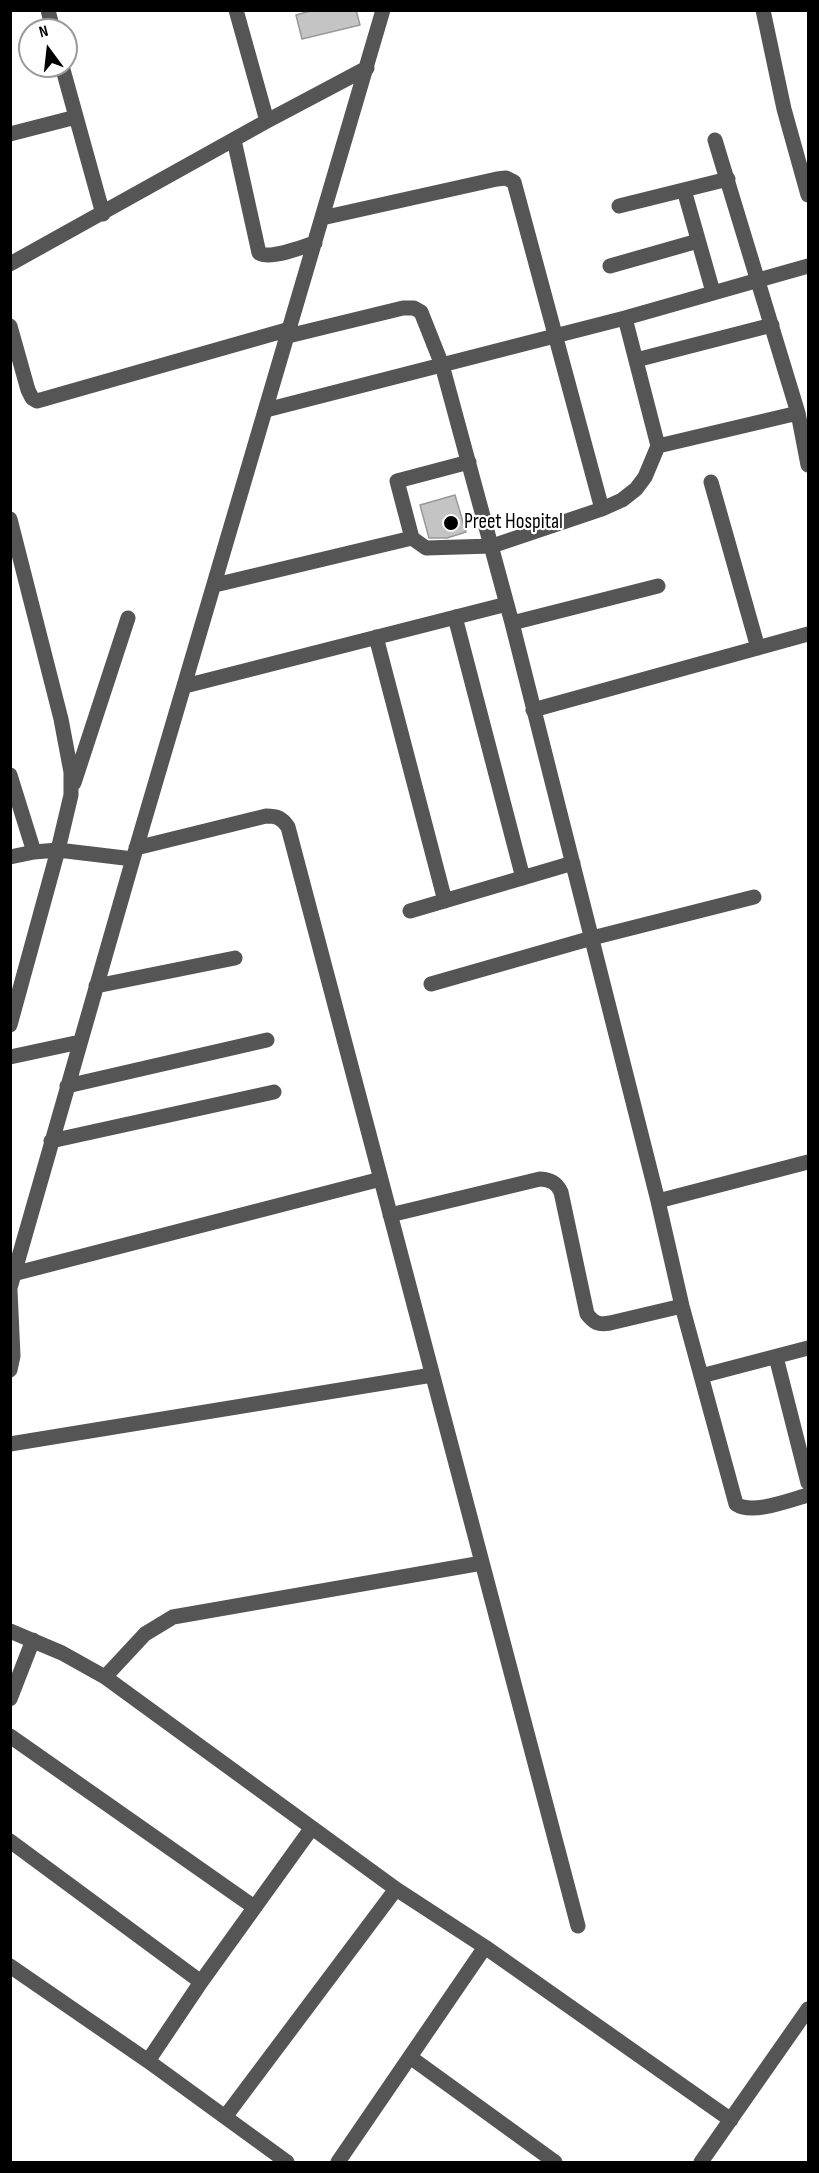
<!DOCTYPE html>
<style>
body{margin:0}
#map{position:relative;width:819px;height:2173px;overflow:hidden;background:#fff;font-family:"Sofia Sans Condensed",sans-serif}
canvas{display:block}
.frame{position:absolute;inset:0;border:12px solid #000;pointer-events:none}
.north{position:absolute;left:18px;top:18px;width:60px;height:60px;box-sizing:border-box;background:#fff;border:2px solid #999;border-radius:50%;rotate:345deg;font-size:16px;font-weight:700;line-height:24px;text-align:center;color:#000}
.north::after{content:'';display:block;margin:auto;width:21px;height:27px;background:#000;clip-path:polygon(50% 0,100% 100%,50% 72%,0 100%)}
</style>
<div id="map">
<canvas width="819" height="2173"></canvas>
<div class="frame"></div>
<div class="north">N</div>
</div>
<script>
const context = document.querySelector('canvas').getContext('2d');
context.lineJoin = 'round';
function paint(path, color) {
  context.fillStyle = color;
  context.fill(path, 'evenodd');
}
function trace(path, color, width, dash) {
  context.strokeStyle = color;
  context.lineWidth = width;
  context.lineCap = dash ? 'butt' : 'round';
  context.setLineDash(dash || []);
  context.stroke(path);
}
function drawText(font, color, halo, rows, align = 'center') {
  context.font = font + ' "Sofia Sans Condensed",sans-serif';
  context.lineWidth = 4.5;
  context.setLineDash([]);
  context.textBaseline = 'middle';
  context.strokeStyle = halo;
  context.fillStyle = color;
  for (const [text, x, y, turn = 0] of rows) {
    context.save();
    context.translate(x, y);
    context.rotate((+turn || 0) * Math.PI / 180);
    context.textAlign = isNaN(turn) ? turn : align;
    if (halo) context.strokeText(text, 0, 0);
    context.fillText(text, 0, 0);
    context.restore();
  }
}
const building = new Path2D(`
 M314 10H356L360 25 302 39 296 15Z
 M455 495 466 532 447 538H429L420 505Z`);
paint(building, '#c4c4c4');
trace(building, '#999', 1.5);
trace(new Path2D(`
 M48 10 53 30
 M236 10 267 121
 M763 10 784 109 808 195
 M62 66 103 214
 M10 134 76 117
 M234 140 259 253C271 260 301 247 315 243
 M715 140 798 413 808 465
 M684 190 713 292
 M619 206 728 179
 M322 218 497 179 506 178 514 182 602 509
 M10 264 267 121 367 68
 M610 266 698 241
 M625 318 658 446 798 413
 M10 326 28 390 32 398 37 401 290 329
 M288 336 403 308H414L421 312 442 365 512 623 658 1201 682 1306 736 1504C752 1515 790 1500 808 1495
 M636 360 772 325
 M266 410 625 318 808 266
 M711 482 758 648
 M10 519 61 719 71 772V795L58 850 10 1025
 M412 538 426 548 492 546 602 509 622 500 636 489 645 477 658 446
 M215 585 412 538 397 481 469 462
 M455 617 523 878
 M512 623 658 586
 M376 637 445 901
 M185 686 507 604
 M533 710 808 634
 M10 775 34 852
 M74 783 128 618
 M136 848 266 816C277 816 282 818 288 827L578 1926
 M10 857 34 852 58 850 133 859
 M410 911 573 863
 M431 984 592 938 754 897
 M96 986 235 958
 M10 1057 80 1042
 M67 1086 267 1040
 M51 1141 274 1092
 M658 1201 808 1162
 M390 1215 540 1179C551 1180 556 1182 561 1192L587 1314C594 1323 598 1325 610 1323L682 1306
 M13 1274 381 1179
 M10 1288 133 859 383 10
 M10 1290 13 1356 10 1370
 M776 1357 808 1483
 M701 1376 808 1348
 M10 1444 432 1375
 M10 1631 62 1653 105 1677 396 1889 485 1947 731 2120
 M105 1677 145 1634 173 1617 482 1563
 M10 1699 33 1640
 M10 1736 254 1907
 M10 1841 201 1982
 M10 1966 148 2061 287 2162
 M410 2057 555 2162
 M148 2061 201 1982 311 1829
 M225 2117 396 1889
 M338 2162 485 1947
 M701 2162 808 2009`), '#555', 15);
for (const [x, y, r, color] of [
 [451,523,8,"#000"]
]) {
  const dot = new Path2D();
  dot.arc(x, y, r, 0, 2 * Math.PI);
  context.fillStyle = color;
  context.fill(dot);
  trace(dot, '#fff', 2);
}
drawText('21px', '#000', '#fff', [
 ["Preet Hospital",464,523]
], 'left');
</script>
